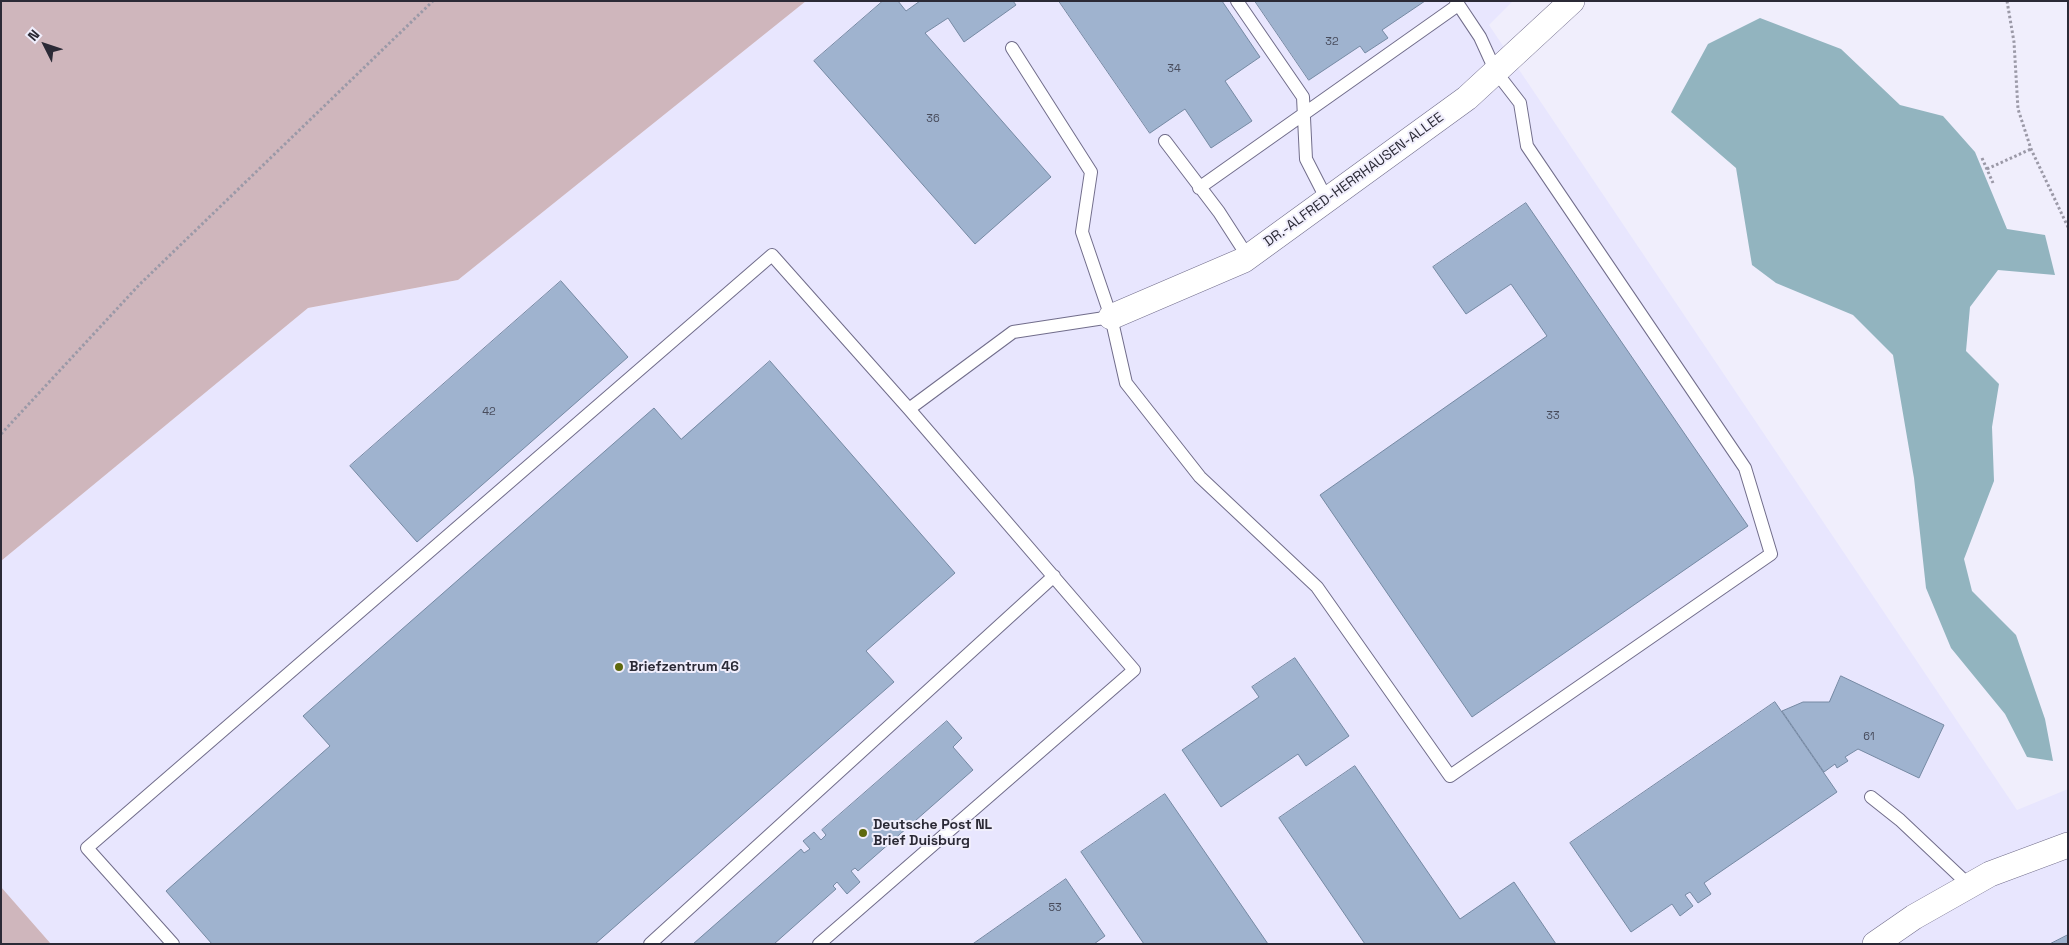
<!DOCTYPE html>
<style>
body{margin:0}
#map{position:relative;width:2069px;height:945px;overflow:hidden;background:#f0eefc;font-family:"Space Grotesk",sans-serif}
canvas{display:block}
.frame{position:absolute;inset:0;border:2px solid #2b2a36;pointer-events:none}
.north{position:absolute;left:20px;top:20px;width:50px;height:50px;-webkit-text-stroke:4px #f0eefc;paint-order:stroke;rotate:311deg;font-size:14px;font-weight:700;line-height:20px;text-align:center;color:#2b2a36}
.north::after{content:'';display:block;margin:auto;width:18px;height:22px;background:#2b2a36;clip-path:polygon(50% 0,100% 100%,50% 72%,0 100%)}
</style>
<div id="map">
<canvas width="2069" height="945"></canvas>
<div class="frame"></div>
<div class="north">N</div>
</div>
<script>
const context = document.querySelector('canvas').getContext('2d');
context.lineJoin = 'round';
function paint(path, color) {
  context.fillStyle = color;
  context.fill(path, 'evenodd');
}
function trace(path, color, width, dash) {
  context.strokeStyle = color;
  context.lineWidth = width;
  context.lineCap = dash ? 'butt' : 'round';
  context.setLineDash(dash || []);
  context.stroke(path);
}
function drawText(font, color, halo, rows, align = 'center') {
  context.font = font + ' "Space Grotesk",sans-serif';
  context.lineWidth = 4;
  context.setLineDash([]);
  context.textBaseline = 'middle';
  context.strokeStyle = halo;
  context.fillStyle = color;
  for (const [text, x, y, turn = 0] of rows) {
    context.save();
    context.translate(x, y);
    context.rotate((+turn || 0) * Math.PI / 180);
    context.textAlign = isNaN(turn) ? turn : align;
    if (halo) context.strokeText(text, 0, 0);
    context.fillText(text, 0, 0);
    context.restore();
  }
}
paint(new Path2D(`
 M806 1H1513L1489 25 2017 810 2068 789V944H51L1 887V561L308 308 458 280Z`), '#e8e6fe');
paint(new Path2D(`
 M1 1H806L458 280 308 308 1 561Z
 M1 887 51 944H1Z`), '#cfb6bc');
paint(new Path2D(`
 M1760 18 1841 49 1900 105 1943 116 1975 152 2007 229 2045 235 2055 275 1998 270 1970 307 1966 351 1999 384 1992 427 1994 481 1964 559 1972 591 2016 635 2045 719 2053 761 2027 757 2005 714 1951 648 1926 588 1914 478 1893 355 1853 315 1776 283 1752 265 1736 168 1671 112 1708 44Z`), '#92b4bf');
const building = new Path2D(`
 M883 1H898L906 11 920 1H1013L1016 5 964 42 948 18 925 33 1051 177 975 244 814 61Z
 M1059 1H1222L1260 57 1225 81 1252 121 1211 148 1185 109 1150 133Z
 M1255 1H1425L1382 30 1388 38 1365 53 1360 46 1309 80Z
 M1526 203 1748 526 1472 717 1320 495 1547 336 1511 284 1466 314 1433 267Z
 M561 281 628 357 417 542 350 466Z
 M770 361 955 573 866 651 894 682 595 944H212L166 891 330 746 303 716 654 408 681 439Z
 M1295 658 1349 736 1306 766 1298 754 1221 807 1182 750 1259 697 1252 687Z
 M1841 676 1944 725 1919 778 1858 749 1845 757 1848 761 1837 768 1835 764 1824 772 1782 711 1803 702H1829Z
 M1775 702 1837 792 1704 883 1711 894 1698 903 1690 892 1685 895 1693 906 1680 916 1672 904 1631 932 1570 843Z
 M947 721 962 738 953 747 973 770 858 871 855 868 851 871 860 882 847 894 837 882 833 886 836 889 774 944H693L801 849 804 853 810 849 803 841 814 832 821 840 826 835 822 830Z
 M1355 766 1460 919 1514 882 1556 944H1365L1279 818Z
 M1165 794 1268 944H1144L1081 852Z
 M1066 879 1105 936 1094 944H973Z
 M2068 935V944H2050Z`);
paint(building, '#9fb3cf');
trace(building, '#768aa4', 1);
const lane = new Path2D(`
 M1237 1 1303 97 1306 159 1327 200
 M1012 48 1091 172 1082 232 1111 317 1126 383 1200 477 1317 587 1450 776 1771 554 1745 468 1527 146 1520 103 1496 72 1480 37 1456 1
 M1165 141 1219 212 1248 257
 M1199 188 1458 5
 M909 409 1013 332 1111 317
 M1871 797 1900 820 1970 886
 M173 944 87 848 772 255 909 409 1134 670 819 944
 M650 944 1054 576`);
const street = new Path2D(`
 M1111 317 1244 260 1467 98 1572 1
 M1875 944 1914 917 1990 874 2068 845`);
trace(lane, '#716d8b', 14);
trace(street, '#716d8b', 26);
trace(new Path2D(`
 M2007 1 2014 42 2018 109 2031 149 2068 227
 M1982 158 1993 183
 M1987 169 2031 149
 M1 434 139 285 433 1`), '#9b99a7', 3, [2.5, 2.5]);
trace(lane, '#fff', 12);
trace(street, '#fff', 25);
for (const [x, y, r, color] of [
 [619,667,5,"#5e690e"],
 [863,833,5,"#5e690e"]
]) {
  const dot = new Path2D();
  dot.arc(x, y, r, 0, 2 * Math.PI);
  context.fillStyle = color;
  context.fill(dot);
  trace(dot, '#f0eefc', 2);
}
drawText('11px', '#484c5c', null, [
 ["32",1332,42],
 ["34",1174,69],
 ["36",933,119],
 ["42",489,412],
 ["33",1553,416],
 ["61",1869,737],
 ["53",1055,908]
]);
drawText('14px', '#2b2a36', '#f0eefc', [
 ["DR.-ALFRED-HERRHAUSEN-ALLEE",1354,180,-36]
]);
drawText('bold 14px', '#2b2a36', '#f0eefc', [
 ["Briefzentrum 46",629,667],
 ["Deutsche Post NL",873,825],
 ["Brief Duisburg",873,841]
], 'left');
</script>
